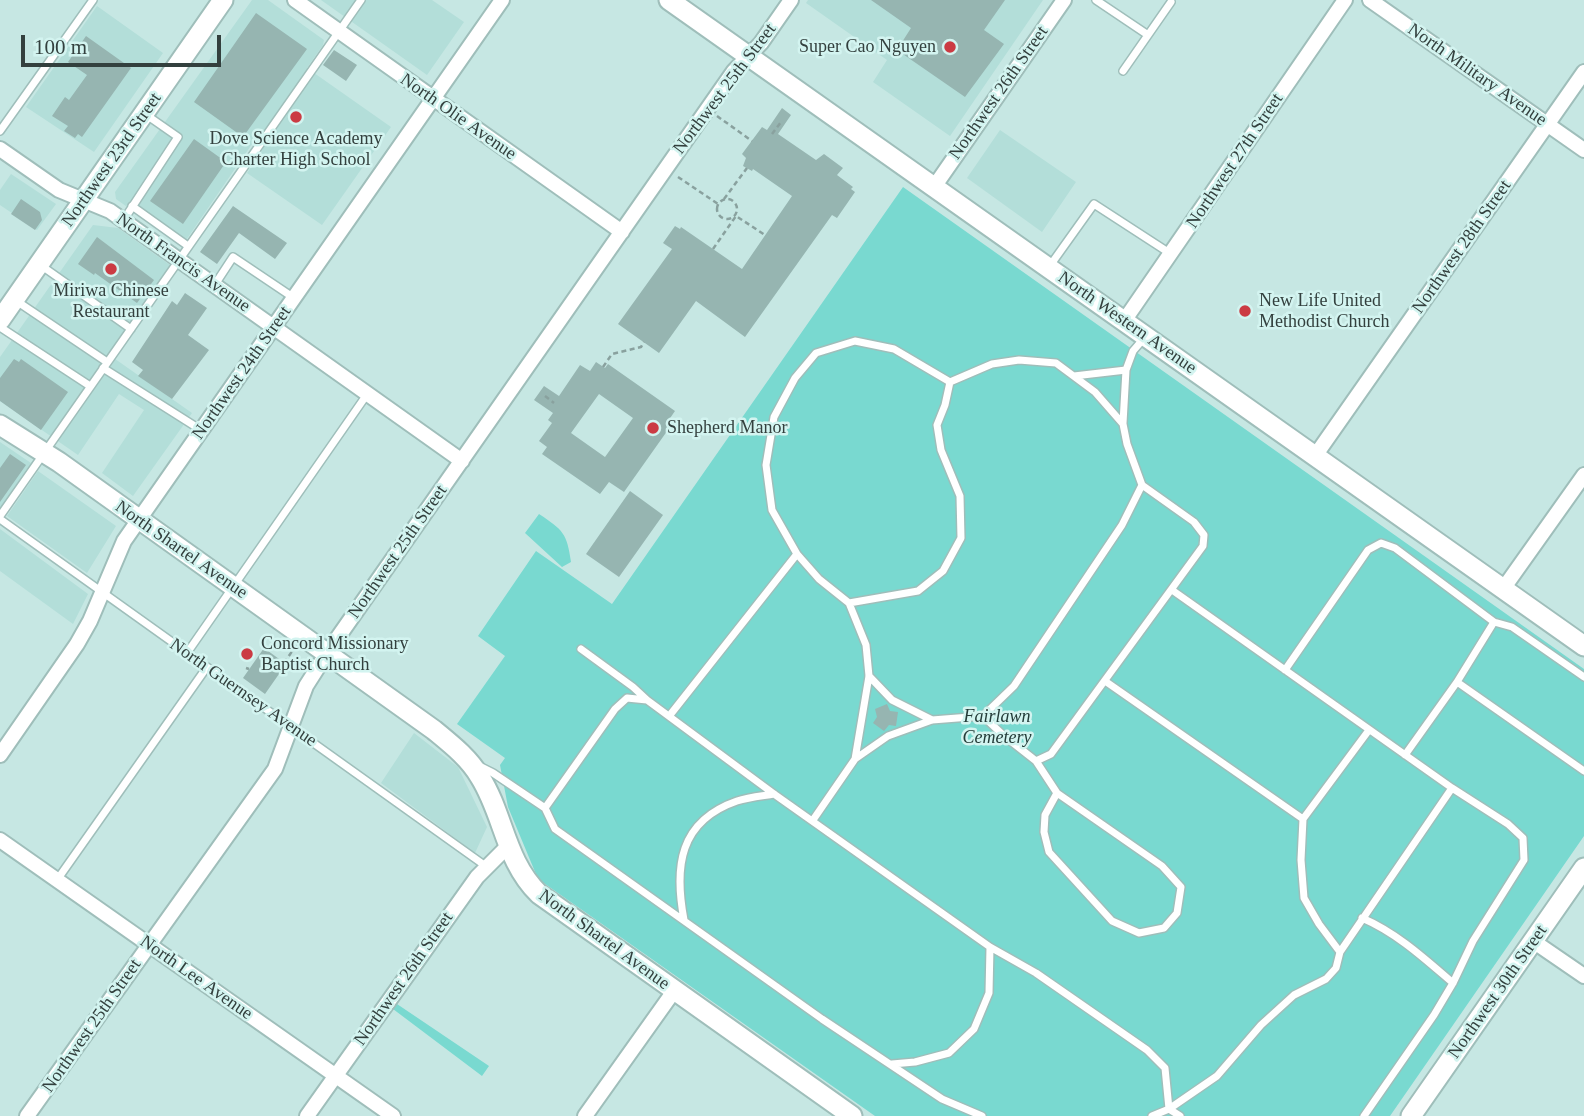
<!DOCTYPE html>
<style>
body{margin:0}
#map{position:relative;width:1584px;height:1116px;overflow:hidden;background:#c6e7e3;font-family:"Times New Roman",serif}
canvas{display:block}
.scale{position:absolute;left:21px;top:35px;width:200px;height:32px;box-sizing:border-box;border:4px solid #33403e;border-top:0;padding-left:9px;font-size:21px;line-height:24px;white-space:nowrap;color:#33403e;-webkit-text-stroke:5px #d3f4f0;paint-order:stroke}
</style>
<div id="map">
<canvas width="1584" height="1116"></canvas>
<div class="scale">100 m</div>
</div>
<script>
const context = document.querySelector('canvas').getContext('2d');
context.lineJoin = 'round';
function paint(path, color) {
  context.fillStyle = color;
  context.fill(path, 'evenodd');
}
function trace(path, color, width, dash) {
  context.strokeStyle = color;
  context.lineWidth = width;
  context.lineCap = dash ? 'butt' : 'round';
  context.setLineDash(dash || []);
  context.stroke(path);
}
function drawText(font, color, halo, rows, align = 'center') {
  context.font = font + ' "Times New Roman",serif';
  context.lineWidth = 5;
  context.setLineDash([]);
  context.textBaseline = 'middle';
  context.strokeStyle = halo;
  context.fillStyle = color;
  for (const [text, x, y, turn = 0] of rows) {
    context.save();
    context.translate(x, y);
    context.rotate((+turn || 0) * Math.PI / 180);
    context.textAlign = isNaN(turn) ? turn : align;
    if (halo) context.strokeText(text, 0, 0);
    context.fillText(text, 0, 0);
    context.restore();
  }
}
paint(new Path2D(`
 M252 0H268L324 40 323 45 307 68 391 127 322 225 247 173 263 149 252 144 182 246 116 199 115 192Z
 M321 0H432L464 22 427 75Z
 M808 0H1043L950 136 873 82 887 60 806 3Z
 M97 6 163 53 94 152 26 107Z
 M1000 130 1076 182 1042 232 967 178Z
 M11 174 56 204 37 230 0 205V190Z
 M93 225 118 228 170 265 108 354 192 413 133 496 102 473 144 410 119 394 78 455 0 401V357Z
 M0 442 31 463 0 508Z
 M38 471 116 526 87 573 7 516Z
 M0 529 88 594 73 624 0 571Z
 M414 733 458 767 487 827 475 853 381 783Z`), '#b3ded9');
paint(new Path2D(`
 M903 187 1584 669V836L1390 1116H875L538 879 508 807 500 765 505 758 457 724 505 656 478 636 536 551 612 604Z
 M539 514C563 530 567 533 571 562L562 567 525 533Z
 M397 1004 489 1066 482 1076 393 1009Z`), '#79d9d0');
paint(new Path2D(`
 M871 0H1005L984 30 1004 44 965 97 897 50 911 28Z
 M256 13 307 49 243 137 194 102Z
 M86 36 131 68 82 137 78 134 75 138 64 131 68 126 52 116 65 97 69 100 87 75 68 62Z
 M334 50 357 65 346 81 323 65Z
 M782 108 791 115 778 134 816 160 824 154 843 168 837 175 853 187 851 189 855 192 837 218 832 215 745 337 696 301 659 353 618 324 672 249 663 243 675 226 680 229 681 227 742 269 792 196 753 169 752 171 743 166 746 158 742 154 762 127 767 130Z
 M194 139 226 162 183 224 150 201Z
 M21 199 40 212 42 220 35 230 11 214Z
 M233 206 287 243 275 259 239 233 217 264 200 252Z
 M97 237 154 280 137 303 95 273 94 275 78 264Z
 M185 293 207 308 188 335 209 350 172 399 138 376 143 370 132 362 172 301 177 305Z
 M14 359 19 362 21 359 68 392 41 430 0 401V378Z
 M596 362 605 368 608 364 675 411 666 424 670 427 624 492 609 482 600 494 542 454 547 447 539 441 552 423 548 420 553 413 534 400 544 386 559 396 580 365 590 371ZM599 394 633 418 605 457 571 433Z
 M10 454 26 465 0 502V468Z
 M630 491 663 515 619 577 586 554Z
 M264 648 286 664 265 694 243 678Z
 M887 704 890 711 898 712 896 726 889 725 884 731 873 723 877 717 875 709Z`), '#96b5b1');
const lane = new Path2D(`
 M1096 0 1148 35
 M1123 71 1171 2
 M0 131 93 0
 M132 206 188 246
 M123 221 178 137 145 114
 M39 264 131 329
 M1049 267 1094 204 1171 254
 M214 286 233 257 294 298
 M15 300 107 362
 M0 327 90 386
 M103 368 201 430
 M1074 376 1126 370 1133 351 1145 337
 M950 382 992 364 1019 360 1056 363 1095 392 1123 424 1127 444 1142 485 1122 525 1014 686 983 716
 M1123 423 1126 370
 M0 516 361 0
 M0 519 487 867
 M1172 590 1452 788 1508 824 1523 838 1524 860 1473 941 1453 983 1434 1015 1364 1116
 M849 603 918 591 943 571 961 538 960 496 941 450 937 425 945 405 950 382
 M581 649 633 687 647 700
 M187 653 368 393
 M1285 670 1368 550 1381 543 1395 548 1494 622 1512 627 1584 677
 M869 676 892 700 932 720
 M1105 681 1303 819
 M1457 682 1584 771
 M670 715 797 554
 M1405 755 1457 682 1494 622
 M855 759 869 676 866 645 849 603 819 579 797 554 772 510 766 465 774 417 795 378 816 353 855 341 894 349 950 382
 M1036 761 1057 793 1162 866 1181 887 1177 913 1164 928 1139 933 1112 921 1049 852 1044 832 1045 815 1057 793
 M479 766 493 773 545 808 555 829 822 1019 942 1099 982 1116
 M545 808 615 709 627 698 647 700 774 794 990 947 989 993 974 1029 949 1053 915 1062 892 1064
 M813 820 855 759 888 736 932 720 983 716 1003 735 1036 761 1051 754 1203 546 1204 535 1194 522 1142 485
 M57 880 207 667
 M1362 918C1397 933 1425 959 1453 983
 M684 920C674 867 679 821 737 801 749 797 762 796 774 794
 M990 947 1036 973 1147 1050 1165 1068 1169 1109 1180 1116
 M1340 952 1319 924 1304 898 1301 860 1303 819 1369 730
 M1152 1116 1169 1109 1217 1076 1261 1025 1294 995 1326 979 1336 968 1340 952 1452 788`);
const street = new Path2D(`
 M295 0 622 232
 M1370 0 1584 150
 M0 149 59 190 110 211 462 461
 M934 187 1064 0
 M1124 321 1345 0
 M1315 456 1584 72
 M1503 589 1584 475
 M0 755 77 644 90 621 124 541 502 0
 M0 840 393 1116
 M1533 941 1584 976
 M27 1116 275 769 306 686 327 653 734 71 761 43 791 0
 M307 1116 477 877 507 847
 M585 1116 674 991`);
const secondary = new Path2D(`
 M669 0 1584 646
 M0 320 223 0
 M0 425 59 462 434 730C451 744 469 758 480 777 504 815 505 861 539 894L852 1116
 M1411 1116 1584 868`);
trace(lane, '#9fbeba', 10);
trace(street, '#9fbeba', 18);
trace(secondary, '#9fbeba', 23);
trace(new Path2D(`
 M717 116 752 141
 M772 134 781 122
 M678 177 718 204
 M717 209a10 10 0 1 1 20 0a10 10 0 1 1-20 0Z
 M724 199 747 168
 M713 249 736 216 765 235
 M603 367 612 354 641 347 644 342
 M545 396 554 403
 M284 663 293 650
 M246 668 249 669`), '#89a19e', 2.5, [5, 3.5]);
trace(lane, '#fff', 7);
trace(street, '#fff', 14);
trace(secondary, '#fff', 19);
for (const [x, y, r, color] of [
 [950,47,7,"#cb3b43"],
 [296,117,7,"#cb3b43"],
 [111,269,7,"#cb3b43"],
 [1245,311,7,"#cb3b43"],
 [653,428,7,"#cb3b43"],
 [247,654,7,"#cb3b43"]
]) {
  const dot = new Path2D();
  dot.arc(x, y, r, 0, 2 * Math.PI);
  context.fillStyle = color;
  context.fill(dot);
  trace(dot, '#d3f4f0', 2.5);
}
drawText('18px', '#33403e', '#d3f4f0', [
 ["Super Cao Nguyen",936,47,"right"],
 ["Dove Science Academy",296,139,"center"],
 ["Charter High School",296,160,"center"],
 ["Miriwa Chinese",111,291,"center"],
 ["Restaurant",111,312,"center"],
 ["New Life United",1259,301],
 ["Methodist Church",1259,322],
 ["Shepherd Manor",667,428],
 ["Concord Missionary",261,644],
 ["Baptist Church",261,665]
], 'left');
drawText('18px', '#33403e', '#d3f4f0', [
 ["North Military Avenue",1477,75,35],
 ["Northwest 25th Street",725,89,-53],
 ["Northwest 26th Street",999,93,-55],
 ["North Olie Avenue",458,117,35],
 ["Northwest 23rd Street",112,160,-55],
 ["Northwest 27th Street",1235,161,-56],
 ["Northwest 28th Street",1462,247,-55],
 ["North Francis Avenue",183,263,35],
 ["North Western Avenue",1127,323,35],
 ["Northwest 24th Street",242,373,-55],
 ["North Shartel Avenue",181,550,35],
 ["Northwest 25th Street",398,552,-55],
 ["North Guernsey Avenue",243,693,35],
 ["North Shartel Avenue",604,940,36],
 ["North Lee Avenue",196,978,35],
 ["Northwest 26th Street",404,979,-55],
 ["Northwest 30th Street",1498,992,-55],
 ["Northwest 25th Street",92,1026,-55]
]);
drawText('italic 18px', '#243c39', '#d3f4f0', [
 ["Fairlawn",997,717],
 ["Cemetery",997,738]
]);
</script>
